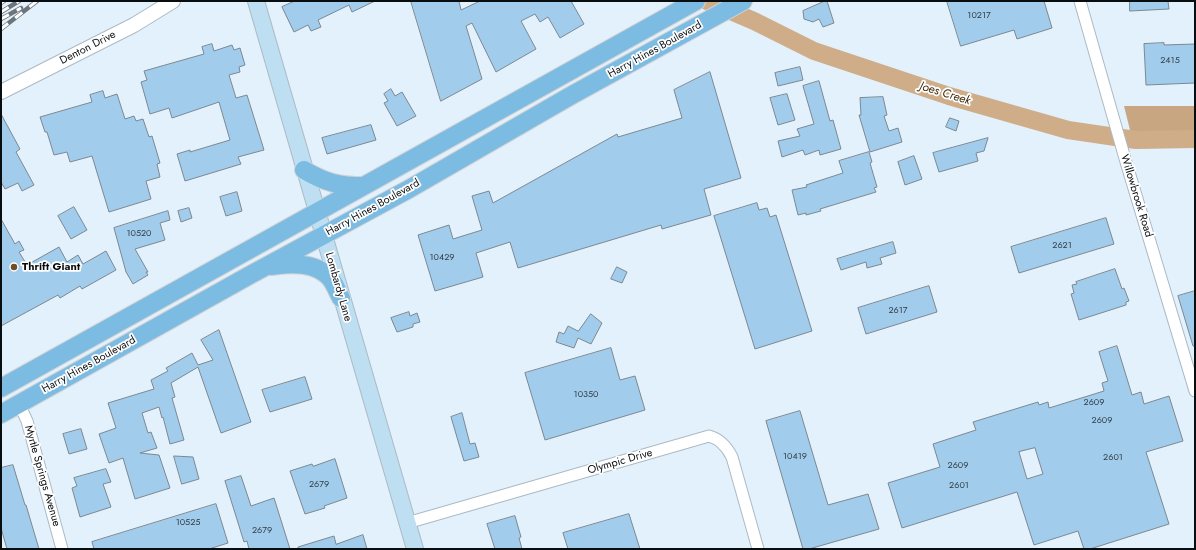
<!DOCTYPE html>
<style>
body{margin:0}
#map{position:relative;width:1196px;height:550px;overflow:hidden;background:#e3f1fc;font-family:Jost,sans-serif}
canvas{display:block}
.frame{position:absolute;inset:0;border:2px solid #080d10;pointer-events:none}
</style>
<div id="map">
<canvas width="1196" height="550"></canvas>
<div class="frame"></div>
</div>
<script>
const context = document.querySelector('canvas').getContext('2d');
context.lineJoin = 'round';
function paint(path, color) {
  context.fillStyle = color;
  context.fill(path, 'evenodd');
}
function trace(path, color, width, dash) {
  context.strokeStyle = color;
  context.lineWidth = width;
  context.lineCap = dash ? 'butt' : 'round';
  context.setLineDash(dash || []);
  context.stroke(path);
}
function drawText(font, color, halo, rows, align = 'center') {
  context.font = font + ' Jost,sans-serif';
  context.lineWidth = 3.5;
  context.setLineDash([]);
  context.textBaseline = 'middle';
  context.strokeStyle = halo;
  context.fillStyle = color;
  for (const [text, x, y, turn = 0] of rows) {
    context.save();
    context.translate(x, y);
    context.rotate((+turn || 0) * Math.PI / 180);
    context.textAlign = isNaN(turn) ? turn : align;
    if (halo) context.strokeText(text, 0, 0);
    context.fillText(text, 0, 0);
    context.restore();
  }
}
paint(new Path2D(`
 M1124 106H1195V140L1133 142Z`), '#c8a681');
trace(new Path2D(`
 M707 1 754 21 814 51 949 96 1068 130 1136 140 1195 139`), '#cfad88', 18);
const building = new Path2D(`
 M295 1H375L352 12 349 5 318 20 321 27 311 31 308 25 294 32 282 7Z
 M411 1H459L461 10 480 1H571L584 24 560 38 548 17 540 22 535 14 521 21 536 49 496 72 472 23 466 26 482 79 441 101Z
 M825 1H827L834 23 823 27 819 19 813 22 804 19 803 11Z
 M947 1H1044L1052 28 1017 39 1014 30 961 46Z
 M1130 1H1168L1169 9 1130 11Z
 M1164 43V45L1195 44V83L1146 85 1144 44Z
 M212 44 214 51 232 45 234 50 240 48 245 65 239 67 240 72 229 75 236 98 247 95 264 150 238 157 241 164 185 181 177 154 190 150V152L230 140 219 102 172 118 169 108 150 114 141 82 147 80 144 71 204 54 202 47Z
 M800 67 803 80 778 86 775 73Z
 M710 72 741 178 704 189 711 215 662 229 661 225 518 268 510 242 476 253 483 277 435 291 418 235 449 225 453 239 482 230 472 196 489 191 493 203 617 134 618 137 682 118 674 90Z
 M819 81 830 121 833 120 841 149 820 155 819 150 805 155 803 150 782 157 778 141 800 136 797 129 814 124 803 86Z
 M391 89 395 96 402 92 416 116 397 126 384 103 388 101 384 94Z
 M103 91 105 98 117 94 125 119 134 116 136 121 143 119 149 137 152 136 160 163 157 164 160 177 146 181 151 199 109 212 92 156 70 162 67 152 54 155 47 132H45L40 117 92 102 90 95Z
 M787 94 795 120 778 125 770 98Z
 M883 97 887 115 884 116 889 131 898 128 902 142 870 152 859 115H861L860 98Z
 M1 114 20 149 16 152 34 185 22 191 18 183 5 189 1 182Z
 M950 118 959 121 956 131 946 127Z
 M371 125 376 140 327 154 322 138Z
 M988 138 984 151 976 153 978 161 939 172 933 153Z
 M869 152 872 162 870 163 877 187 874 188 876 192 820 209 821 211 806 215V213L798 215 792 190 807 187 806 185 843 173 839 161Z
 M914 156 922 179 905 185 898 162Z
 M237 192 242 211 226 216 220 197Z
 M757 203 759 210 767 208 770 217 776 215 812 331 755 349 714 216Z
 M74 207 87 230 71 239 58 216Z
 M189 208 192 218 181 222 178 211Z
 M168 211 170 220 160 223 165 240 135 249 148 272H146L148 275 133 284 126 272 114 228Z
 M1106 218 1114 244 1019 273 1011 247Z
 M1 219 15 244 19 241 24 250 19 252 27 265 59 247 67 262 78 255 83 264 106 251 116 270 82 289 80 286 60 298 58 295 1 326Z
 M893 242 896 253 880 258 882 264 867 268 866 262 841 270 837 259Z
 M617 267 627 272 622 283 611 279Z
 M1115 269 1122 289 1124 288 1129 301 1126 302V305L1079 320 1071 294 1074 293 1072 285 1077 284 1076 282Z
 M929 286 937 312 866 334 858 308Z
 M1195 291V346H1193L1178 296Z
 M409 312 410 316 417 313 420 322 413 324V327L397 332 391 318Z
 M591 314 602 323 591 344 578 338 574 348 556 342 559 332 564 334 568 326 578 331Z
 M219 330 251 422 221 433 198 367 171 383 175 397 172 398 184 440 170 444 163 417 162 418 159 407 142 413 148 433 151 432 157 448 140 453 159 455 170 488 135 499 123 458 109 463 99 434 116 428 108 403 154 389 151 380 168 371 166 368 192 353 198 365 213 360 201 340Z
 M1117 346 1132 395 1141 392 1144 404 1169 396 1183 441 1146 452 1169 524 1090 549H1084L1078 531 1034 545 1017 492 902 528 888 483 940 467 933 444 976 430 973 422 1038 402 1039 405 1048 402 1049 408 1104 391 1102 383 1108 381 1099 352ZM1035 448 1043 474 1027 479 1019 452Z
 M611 348 620 380 635 376 645 410 545 440 525 373Z
 M305 377 312 399 270 412 262 390Z
 M800 411 828 505 868 494 879 529 809 549H803L766 421Z
 M462 413 470 444 475 443 479 457 464 461 451 417Z
 M81 429 87 449 69 454 63 434Z
 M174 456 193 457 199 479 182 484Z
 M335 459 347 498 324 506 325 508 305 514 290 471 312 464 313 466Z
 M13 465 25 505H26L39 549H7L1 528V468Z
 M106 469 111 482 103 484 111 507 80 517 72 488 77 486 74 478Z
 M241 476 251 506 274 498 290 549H249L247 541 244 542 225 481Z
 M216 504 228 543 209 549H94L92 542Z
 M629 514 640 549H568L563 533Z
 M515 516 521 537 519 538 522 549H495L487 524Z
 M363 535 367 549H298V547L334 536 336 544Z`);
paint(building, '#a2ccec');
trace(building, '#7b8891', 1);
const minor = new Path2D(`
 M1080 1 1126 162 1195 391
 M19 404 27 421 62 549
 M407 523 709 436C720 439 727 447 732 457L758 549`);
const tertiary = new Path2D(`
 M1 92 134 25 173 1`);
const secondary = new Path2D(`
 M256 1 415 549`);
const primary = new Path2D(`
 M304 170C326 183 339 186 364 186
 M271 266C290 263 314 262 328 276 334 281 337 291 341 298
 M1 388 696 1
 M1 414 250 275 409 189 572 95 743 1`);
trace(minor, '#acbac4', 13);
trace(tertiary, '#acbac4', 16);
trace(secondary, '#acbac4', 18);
trace(primary, '#d3d3d4', 20);
trace(minor, '#fff', 11);
trace(tertiary, '#fff', 14);
trace(secondary, '#bedef1', 16);
trace(primary, '#7cbce3', 18);
const rail = new Path2D(`
 M1 3 4 1
 M1 12 19 1
 M1 19 21 8
 M1 29 37 1`);
trace(rail, '#6b757b', 4.5);
trace(rail, '#fff', 3, [9]);
for (const [x, y, r, color] of [
 [14,267,4,"#704e26"]
]) {
  const dot = new Path2D();
  dot.arc(x, y, r, 0, 2 * Math.PI);
  context.fillStyle = color;
  context.fill(dot);
  trace(dot, '#fff', 1.5);
}
drawText('9px', '#2e3d47', null, [
 ["10217",979,16],
 ["2415",1170,61],
 ["10520",139,234],
 ["2621",1062,246],
 ["10429",442,258],
 ["2617",898,311],
 ["10350",586,395],
 ["2609",1094,403],
 ["2609",1102,421],
 ["10419",795,457],
 ["2601",1113,458],
 ["2609",958,466],
 ["2679",319,485],
 ["2601",959,486],
 ["10525",188,523],
 ["2679",262,531]
]);
drawText('11px', '#080d10', '#fff', [
 ["Denton Drive",88,48,-27],
 ["Harry Hines Boulevard",655,50,-29],
 ["Willowbrook Road",1136,196,73],
 ["Harry Hines Boulevard",373,208,-29],
 ["Lombardy Lane",338,287,74],
 ["Harry Hines Boulevard",89,365,-29],
 ["Olympic Drive",620,462,-16],
 ["Myrtle Springs Avenue",42,476,74]
]);
drawText('bold 11px', '#080d10', '#fff', [
 ["Thrift Giant",22,267]
], 'left');
drawText('italic 12px', '#422a0b', '#fff', [
 ["Joes Creek",945,94,17]
]);
</script>
